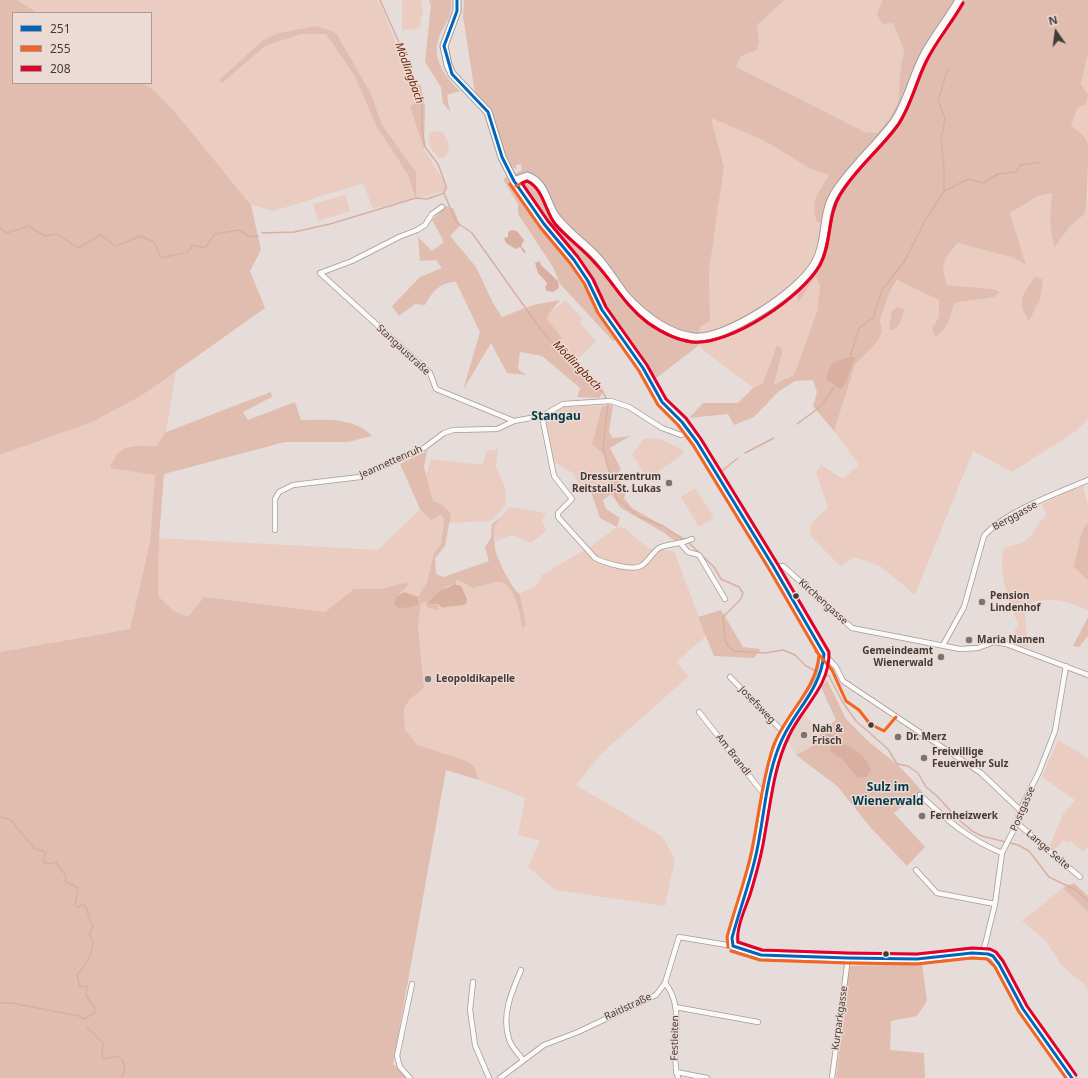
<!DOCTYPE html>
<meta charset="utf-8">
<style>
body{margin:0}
#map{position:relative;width:1088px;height:1078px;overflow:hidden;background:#e6ddda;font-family:"Noto Sans",sans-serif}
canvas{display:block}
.legend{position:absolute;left:12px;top:12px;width:140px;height:72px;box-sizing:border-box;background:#ecdad4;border:1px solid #a89a96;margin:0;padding:5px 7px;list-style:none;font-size:12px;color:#423b38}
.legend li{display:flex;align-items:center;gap:8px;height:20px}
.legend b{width:20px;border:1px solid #a89a96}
.north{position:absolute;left:1036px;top:12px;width:40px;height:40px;-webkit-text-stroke:3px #ecdad4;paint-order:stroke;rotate:346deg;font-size:11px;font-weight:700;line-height:16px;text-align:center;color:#423b38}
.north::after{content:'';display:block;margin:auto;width:14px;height:18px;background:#423b38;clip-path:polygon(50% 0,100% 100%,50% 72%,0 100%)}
</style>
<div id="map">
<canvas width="1088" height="1078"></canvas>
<ul class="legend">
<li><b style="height:5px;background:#0065bd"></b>251</li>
<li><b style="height:5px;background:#f26522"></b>255</li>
<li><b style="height:5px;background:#e4002b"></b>208</li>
</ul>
<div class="north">N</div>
</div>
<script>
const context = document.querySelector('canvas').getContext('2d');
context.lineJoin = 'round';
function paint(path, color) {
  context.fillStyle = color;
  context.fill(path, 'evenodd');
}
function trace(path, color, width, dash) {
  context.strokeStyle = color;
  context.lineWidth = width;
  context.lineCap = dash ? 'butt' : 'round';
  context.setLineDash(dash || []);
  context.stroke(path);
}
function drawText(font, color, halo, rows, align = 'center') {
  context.font = font + ' "Noto Sans",sans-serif';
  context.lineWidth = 3;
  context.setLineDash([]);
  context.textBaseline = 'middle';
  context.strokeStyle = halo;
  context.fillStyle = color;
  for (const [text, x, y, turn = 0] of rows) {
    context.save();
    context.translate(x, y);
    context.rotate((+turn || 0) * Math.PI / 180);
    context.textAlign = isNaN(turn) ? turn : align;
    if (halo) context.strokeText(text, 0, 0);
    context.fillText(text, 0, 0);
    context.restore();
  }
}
paint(new Path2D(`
 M801 712 823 730 811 747 796 755 787 740Z`), '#e4d2cb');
paint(new Path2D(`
 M17 0H377L384 12 418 100 410 107 424 149 449 190 373 209 363 183 274 211 251 205 175 112 155 91 142 83H151V13H38Z
 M402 0H421L423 9 419 29 402 30Z
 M785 0H883L885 24 893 23 904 50 900 73 898 102 889 119 877 133 865 132 736 67 741 56 759 42 757 25Z
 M1088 54V143L1081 133 1071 126 1077 107 1088 94 1081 84Z
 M711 118 763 140 811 169 829 175 817 195 821 222 820 236 797 298 814 277 820 285 817 311 794 375 774 386 783 349 777 345 763 383 753 388 698 346 700 327 710 321 709 271 724 167Z
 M435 131 443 132C448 141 452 148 445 157L439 158C431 151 427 143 429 133Z
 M1053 192 1050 223 1054 248 1071 225 1085 214 1088 196V419L1076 431 1012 472 973 451 915 595 880 566 854 557 841 567 810 535 811 524 828 507 816 473 821 465 843 479 859 465 834 431 855 365 877 342 882 332 880 320 889 293 898 280 939 300V317L932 328 935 336 950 318 954 303 994 297 993 289 947 285C940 261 943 261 959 243L1011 257 1026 265 1010 213 1038 196Z
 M345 195 350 211 318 221 313 204Z
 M565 300 582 318 579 322 596 341 575 362 558 342 562 338 545 318Z
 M176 370 166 432 156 446H129L110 467 155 475 150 542 130 629 0 652V455L92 422 141 396Z
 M602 406 592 444 605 456 612 479 604 489 582 494 574 474 553 461 545 417 563 407Z
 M652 438 663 440 684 451 682 455 648 479 632 455 643 439Z
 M498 449 496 467 504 484 506 495 505 506 491 521 448 523 451 513 443 505 433 501 426 476 431 459 482 465 487 451Z
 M1083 485 1088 506V610C1066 601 1045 593 1024 607L1028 648 1010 642 1018 624C1009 603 997 570 1004 548 1010 546 1018 545 1023 542 1033 536 1038 523 1046 515L1042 504Z
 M695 488 714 518 699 527 681 497Z
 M509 507 546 513 542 520 546 531 531 543 512 535 496 541 494 526Z
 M420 509 431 519 441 515 444 520 441 544 434 553 427 583 418 597 404 592 397 596 407 588 406 582 381 589H354L325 612 204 597 188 617 174 611 158 596 159 538 378 550Z
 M617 527 625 528 648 548 674 551 706 636 676 662 689 676 601 754 576 785 662 836 675 859 665 906 555 890 528 867 540 841 518 835 525 798 479 780 474 766 467 761 418 745 405 730 404 708 410 699 424 688 418 626 421 603 425 602 438 609V604L442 608 451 604 460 606 458 584H455L457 579 473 588C481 586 494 581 501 582 515 586 520 616 522 629L526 625 520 594 537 585 542 575 593 545Z
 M1058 740 1088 758V847L1083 851 1070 841 1068 843 1064 840 1053 851 1049 847 1063 814 1075 800 1042 777Z
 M1063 888 1088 912V990L1083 983 1062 966 1046 941 1022 921Z`), '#eaccc1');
paint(new Path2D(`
 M0 0H17L38 13H13V83H142L155 91 175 112 251 205 261 250 250 271 265 308 141 396 92 422 0 455Z
 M429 0H451C454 18 442 25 438 41 432 60 447 79 460 91L447 95 450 112 443 103 441 87 425 62 431 5Z
 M464 0H785L757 25 759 42 757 50 741 56 736 67 865 132 877 133 889 119 898 102 900 73 904 50 893 23 885 24 881 23 877 13 883 0H1088V54L1081 84 1088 94 1086 105 1077 108 1071 126C1077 130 1086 136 1088 144 1088 160 1088 198 1085 214L1071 225 1054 248 1050 223 1052 193 1038 196 1010 213 1026 265 1011 257 958 243C944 260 940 262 947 285L993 289 1000 292 994 297 954 303C951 316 947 330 935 337L932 328 939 317V300L897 280 889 293 880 320 882 332 877 342 855 365 834 431 813 406 817 392 813 380 795 381 778 392 754 417 734 425 728 414 689 418 703 403H738L753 388 763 383 777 345 783 349 774 385 794 375 817 311 820 285 815 277 798 303C794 286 812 278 819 265 826 252 827 239 829 225L817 222C810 200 818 194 829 175L811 169 763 140 711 118 724 167 709 271 710 321 700 327 698 346 655 379 625 336 613 341 560 284 553 267 518 214V204L503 179 522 170 521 164 516 165 517 169 511 167C498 143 500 111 475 94L463 16ZM856 357C850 369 848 378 841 390L827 379Z
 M317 26 336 33 370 92 382 125 416 172V198L407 173 377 127 355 76 326 34H301L265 46 222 83 219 80 262 41 279 33Z
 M411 81 421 86 425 106 424 149 410 107 418 100Z
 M446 206 454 209 460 226 450 236 476 267 493 303 502 317 533 305 560 300 546 318 562 338 558 342 575 362 604 391 599 398 577 397 580 388 542 356 520 352 518 369 526 375 507 373 491 343 463 390 480 332 456 282C440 282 432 292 425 305L415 304 399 316 392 306 420 277 442 268 436 260 420 261 418 237 432 251 444 242 432 220Z
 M1035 276 1043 280 1040 299 1029 321C1015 300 1024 294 1035 276Z
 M897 307 905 309C900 319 902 329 889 330L892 311Z
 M271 392 272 397 243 412 248 420 295 402 301 420C326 420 353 417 372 436L348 442H285L164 474 159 538 158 596 174 611 188 617 204 597 325 612 354 589H381L407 582V587L397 596 419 600 418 597 427 582 434 553 441 544 444 520 441 515 431 520 420 509 400 464 427 451 424 467 433 501 443 505 451 513 445 546 435 558 436 574 443 577 489 561 485 547 491 538 492 524 502 516 494 526C495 533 494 541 495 548 496 557 512 590 520 594L526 625 522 629C521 617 514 581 498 582 490 583 481 586 473 588L457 579 455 584 446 587 434 605 438 604V610L428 608 425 602 421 603 418 626 424 688 410 699 404 708 405 730 418 745 467 761 474 766 479 780 446 770 393 1064 411 1078H0V652L130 629 150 542 155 475 110 468C120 442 132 446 156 446L166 432Z
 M613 405 609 432 613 438 630 436 610 448 621 469 616 476 626 493 624 498 632 508 684 538 676 542 663 532 621 508 611 494 603 500 606 509 620 518 617 527 600 518 591 492 604 489 612 479 605 456 592 444 602 406Z
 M1088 522V580L1073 566C1080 551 1077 536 1088 522Z
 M721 610 743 647 761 649 754 658 714 656 698 617Z
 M1088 617V636L1079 647 1073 646Z
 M827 680 846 719 868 741 900 767 922 791 894 813 925 847 907 866 871 828 837 786 796 755 811 747 823 730 836 720 821 687Z
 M1074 883 1088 896V912L1063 888Z
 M922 964 927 1001 917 1016 891 1021 890 1050 924 1053 925 1078H836L849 966Z`), '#e0bdaf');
paint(new Path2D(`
 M512 230 517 231 524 240 521 246 526 252 524 253 520 247 516 249 506 243 504 238 508 237V232Z
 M540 261V264L558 281 559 288 553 292 547 291 545 288 547 283 538 273 535 263Z
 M850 357H856C850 368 849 379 841 390L826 379 829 369 834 362Z
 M455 584 461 586 467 599 466 604C458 607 451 605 442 608L438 604H429V601L440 591Z
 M404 592 418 597V604L411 607 399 608 394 604 397 596Z
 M828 732 836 737 837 742C848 743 869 758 871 770L866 777 858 778 842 759 830 751 832 744 823 739Z`), '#d9af9f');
trace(new Path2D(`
 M380 0 405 56 422 105V129L425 147 438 164 446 186 444 193 456 222 472 233 539 327 561 353 604 394 608 404 603 449 617 499 638 516 663 526 684 540
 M944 191 969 179 983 183 998 174 1016 172 1020 165 1041 162
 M0 228 7 233 28 226 45 236 57 234 78 248 101 235 115 246 141 236 154 242 161 258 183 253
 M262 233 294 232 330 224 416 198 427 199 444 193
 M187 252 193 245 205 248 215 234 239 230 251 237 258 236
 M850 357 859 328 873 318 882 290 904 262 926 219 944 191V168L941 141 945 118 938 101 948 68
 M797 424 820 407 835 386
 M745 453 774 438
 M722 471 738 458
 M731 491 738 501
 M740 504 747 514
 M750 519 768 547
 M688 542 714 567 721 579 739 587 743 593 741 599 723 617 725 639 728 646 734 651 765 653 783 650 795 655 806 666 818 672
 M823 674 829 676 842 701 856 721 888 749 897 764 908 766 918 773 926 787 937 796 957 818 972 831 982 836 1018 845 1029 851 1049 877 1076 890 1088 901
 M0 817 11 820 35 849 44 851 45 855 43 862 50 864 56 862 66 876V882L78 888 75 905 78 907 84 904C89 911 88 919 93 927L89 934C100 945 85 966 77 975L80 987 87 986 86 995 95 1008 94 1013 84 1019 79 1016 11 1003H0
 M87 1027 103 1043 102 1056 105 1059 118 1056 123 1061 125 1070 121 1078`), '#d9af9f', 1.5);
const minor = new Path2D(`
 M442 207 432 214 425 225 417 230 399 237 352 261 320 273 430 373 436 389 514 421 542 416 563 404 611 401 629 407 662 428 681 435 690 432
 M542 416 554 476 572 499 558 513V517L595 558C604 563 632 571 641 566 648 562 652 553 659 548 665 544 682 544 692 539
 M275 530V499L279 492 293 485 360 477 424 448 444 433 453 430 497 429 514 421
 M681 544 688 552 699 555 725 599
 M773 566H783L852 628 960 649 978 648 994 642 1006 644 1088 675
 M943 645 964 607 984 536C1004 512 1058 493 1088 480
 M824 654 836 667 843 681 981 773 1020 810
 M730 677 784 733
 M699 712 766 797
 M920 795C947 820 968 839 1002 853
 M1017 823 1080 877
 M916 870 937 893 995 904
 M983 953 995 904 1002 853 1017 823 1020 810 1039 772 1055 731 1066 666
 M521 970C512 991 501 1015 509 1039 511 1047 519 1054 523 1060
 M473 982 470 1010 475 1045 489 1078
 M665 983C687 1009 669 1048 678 1078
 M675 1007 758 1022
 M676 1072 707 1078
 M410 1078 400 1067 397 1056 412 984
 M500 1078 544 1045 578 1032 656 995 665 983 679 937 733 946
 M832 1078 848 958`);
const secondary = new Path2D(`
 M457 0V11L444 46 448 65 452 74 488 112 502 157 514 181 544 224 574 260 588 281 602 310 643 368 662 402 682 422 697 442 773 566 824 654C824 691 798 703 784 734 766 772 764 824 754 864 747 889 738 913 732 938L733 946 761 955 848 958 917 959 972 953 988 954 993 956 999 964 1023 1009 1072 1078
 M514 181 527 176C544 181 546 200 554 214 566 232 584 242 598 258 609 270 617 285 627 297 645 316 667 334 694 337 726 340 800 291 815 263 828 240 821 213 836 191 852 166 876 146 894 122 907 103 912 79 922 59 932 38 948 20 959 0`);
trace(minor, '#a29b99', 6);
trace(secondary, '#a29b99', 9);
trace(minor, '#fbfaf9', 4.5);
trace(secondary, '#fbfaf9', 7);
trace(new Path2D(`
 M457 0V11L444 46 452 74 488 112 502 157 514 181 544 224 574 260 588 281 602 310 643 368 662 402 682 422 697 442 773 566 824 654C820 694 791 712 778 749 766 781 764 816 757 850 751 880 740 908 732 938L733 946
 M733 946 761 955 848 958 917 959 972 953 988 954 993 956 999 964 1023 1009 1072 1078`), '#0065bd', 3);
trace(new Path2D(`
 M510 184 540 227 570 263 584 283 598 313 639 371 658 405 678 425 693 445 769 569 819 655C816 691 785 714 773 747 762 780 759 815 752 849 746 879 735 907 727 937L728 947
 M516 186 527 181C543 188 545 211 555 224 567 238 583 249 595 263 614 283 625 306 648 323 661 332 676 340 692 342 730 346 802 297 820 265 832 243 827 216 840 195 855 169 880 150 898 125 911 106 916 82 926 62 936 41 952 23 963 3
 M816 651 832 670 846 701 859 710 870 724 884 731 896 717
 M731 951 760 960 848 963 917 964 972 958 987 959 995 967 1019 1012 1066 1078`), '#f26522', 3);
trace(new Path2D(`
 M963 3C952 23 936 41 926 62 916 82 911 106 898 125 880 150 855 169 840 195 827 216 832 243 820 265 802 297 730 346 692 342 676 340 661 332 648 323 625 306 614 283 595 263 583 249 567 238 555 224 545 211 543 188 527 181L522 183 548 221 578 257 593 279 606 307 647 365 666 399 686 418 701 439 777 563 829 652C830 687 802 707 789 736 774 766 771 801 765 833 762 854 756 875 750 895 745 909 736 928 738 942L762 950 848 953 917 954 972 948 990 949 996 952 1003 961 1027 1006 1076 1075`), '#e4002b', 3);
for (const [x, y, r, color] of [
 [669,483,4,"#7b7471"],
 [796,596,3.5,"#423b38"],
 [982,602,4,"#7b7471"],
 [969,640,4,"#7b7471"],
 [941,657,4,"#7b7471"],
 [428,679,4,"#7b7471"],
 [871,725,3.5,"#423b38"],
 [804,735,4,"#7b7471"],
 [898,737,4,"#7b7471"],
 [924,758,4,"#7b7471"],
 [922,816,4,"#7b7471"],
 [886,954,3.5,"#423b38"]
]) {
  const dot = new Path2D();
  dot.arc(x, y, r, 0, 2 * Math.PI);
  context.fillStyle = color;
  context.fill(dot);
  trace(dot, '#ecdad4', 1.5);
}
drawText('10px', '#423b38', '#ecdad4', [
 ["Stangaustraße",403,350,43],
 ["Jeannettenruh",391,462,-24],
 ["Berggasse",1015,516,-29],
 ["Kirchengasse",823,602,42],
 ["Josefsweg",757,705,46],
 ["Am Brandl",733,755,52],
 ["Postgasse",1023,809,-67],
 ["Lange Seite",1048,850,41],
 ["Raitlstraße",628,1007,-25],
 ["Kurparkgasse",840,1018,-82],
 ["Festleiten",675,1038,-89]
]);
drawText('bold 10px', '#423b38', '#ecdad4', [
 ["Dressurzentrum",661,477,"right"],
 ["Reitstall-St. Lukas",661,489,"right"],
 ["Pension",990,596],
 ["Lindenhof",990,608],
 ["Maria Namen",977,640],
 ["Gemeindeamt",933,651,"right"],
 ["Wienerwald",933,663,"right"],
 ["Leopoldikapelle",436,679],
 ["Nah &",812,729],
 ["Frisch",812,741],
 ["Dr. Merz",906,737],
 ["Freiwillige",932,752],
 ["Feuerwehr Sulz",932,764],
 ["Fernheizwerk",930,816]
], 'left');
drawText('italic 11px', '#6a2605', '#ecdad4', [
 ["Mödlingbach",409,73,70],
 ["Mödlingbach",577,366,46]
]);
drawText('bold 12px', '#013b4b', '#ecdad4', [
 ["Stangau",556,417],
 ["Sulz im",888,788],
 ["Wienerwald",888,802]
]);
</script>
